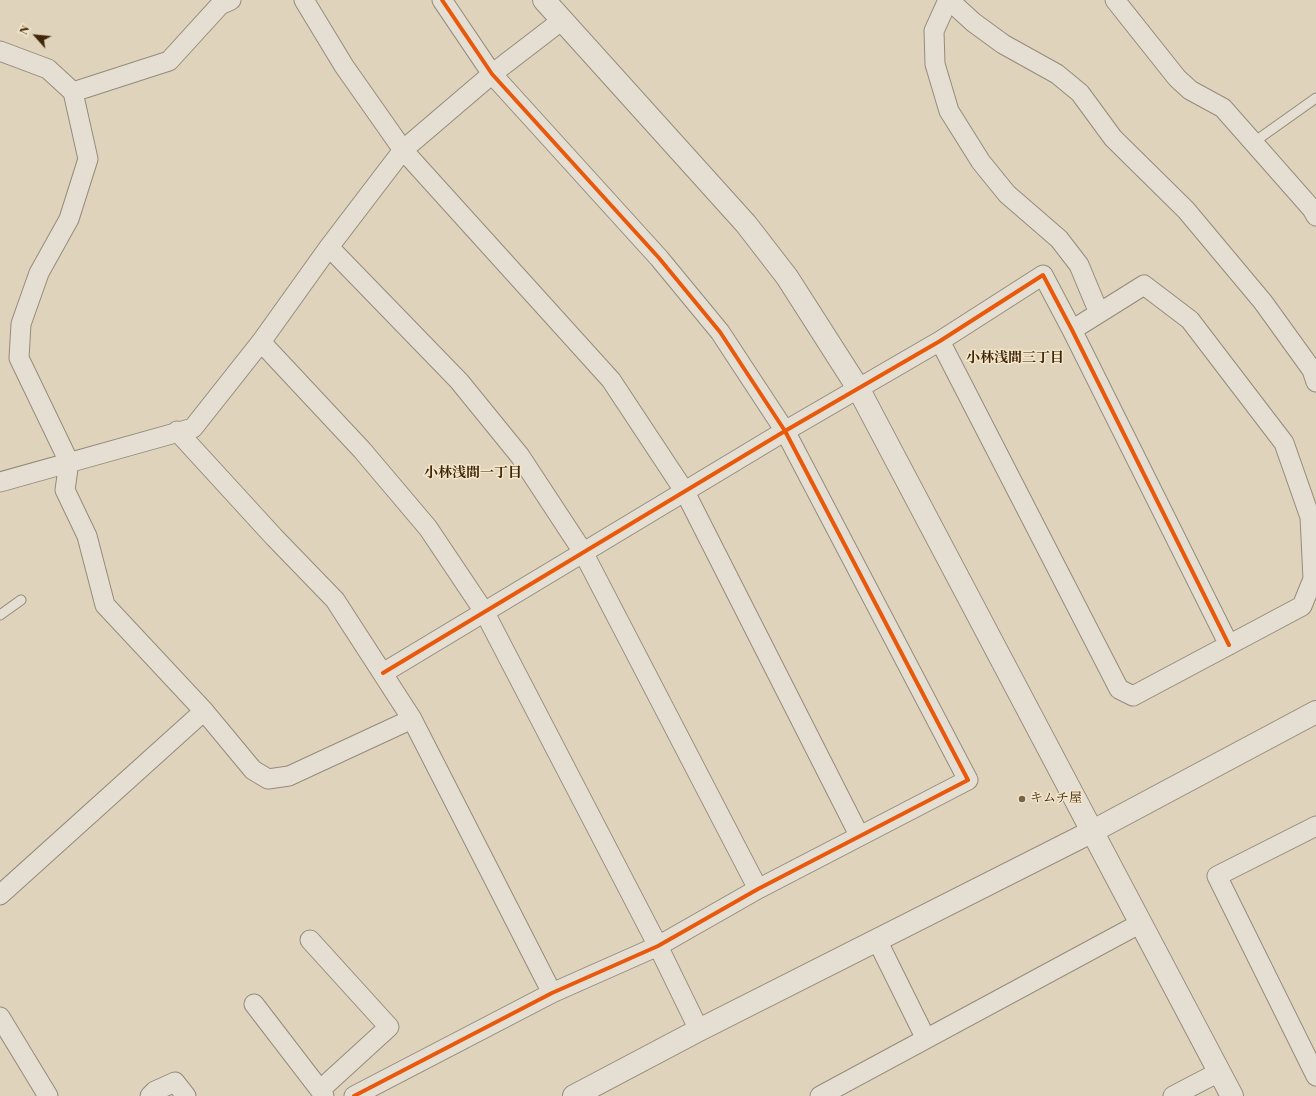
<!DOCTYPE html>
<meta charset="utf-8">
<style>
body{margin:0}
#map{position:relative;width:1316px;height:1096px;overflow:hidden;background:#dfd3bc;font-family:"Libre Bodoni",serif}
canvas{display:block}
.north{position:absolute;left:16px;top:16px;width:40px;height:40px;-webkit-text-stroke:3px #f3e6ca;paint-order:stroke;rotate:297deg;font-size:11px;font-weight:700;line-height:16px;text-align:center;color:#402609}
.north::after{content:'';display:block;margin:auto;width:14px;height:18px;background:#402609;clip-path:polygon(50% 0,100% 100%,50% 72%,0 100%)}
</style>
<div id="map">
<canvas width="1316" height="1096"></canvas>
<div class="north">N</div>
</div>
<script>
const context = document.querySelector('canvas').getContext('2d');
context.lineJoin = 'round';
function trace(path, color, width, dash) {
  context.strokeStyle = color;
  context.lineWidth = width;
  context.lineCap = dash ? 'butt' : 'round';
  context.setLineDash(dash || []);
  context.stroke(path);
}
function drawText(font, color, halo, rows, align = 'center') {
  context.font = font + ' "Libre Bodoni","Noto Serif JP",serif';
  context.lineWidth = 3;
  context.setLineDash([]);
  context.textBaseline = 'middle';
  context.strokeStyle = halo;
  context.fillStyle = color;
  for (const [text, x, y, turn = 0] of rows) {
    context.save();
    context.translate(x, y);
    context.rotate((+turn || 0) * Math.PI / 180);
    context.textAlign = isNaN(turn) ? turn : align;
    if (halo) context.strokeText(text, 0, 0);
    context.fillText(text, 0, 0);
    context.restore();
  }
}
const service = new Path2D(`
 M1254 142 1316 98
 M0 615 21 600`);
const minor = new Path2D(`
 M304 0 344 66 403 150 611 380 685 492 859 835
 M948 0 934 31 935 64 949 111 981 162 1007 194 1059 239 1079 265 1099 313
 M949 0 973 22 1003 44 1057 74 1080 93 1113 138 1186 210 1263 302 1312 370 1316 382
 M1115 0 1177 78 1190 90 1223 108 1312 209 1316 216
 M0 51 48 69 73 92 88 159 69 219 39 273 21 324 19 358 69 462 65 490 87 536 105 605 204 711 253 770 268 779 289 776 412 719
 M73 92 169 61 220 5 231 0
 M329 247 459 381 520 456 583 552 758 889
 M940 341 1119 689 1133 696 1302 606 1313 579 1310 517 1284 443 1190 320 1144 285 1072 330
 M261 342 362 450 428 528 485 613 658 946 699 1030
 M177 431 274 537 335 600 412 719 552 993
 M0 482 193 428 261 342 329 247 403 150 492 74 561 21
 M383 673 785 431 940 341 1043 275 1072 330 1229 645
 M1316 826 1217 876 1316 1076
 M0 895 204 711
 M310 940 389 1027 320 1090 324 1096
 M877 940 926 1039
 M254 1004 320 1090
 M0 1017 48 1096
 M150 1096 155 1091 175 1082 186 1096
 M354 1096 552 993 658 946 758 889 968 780 785 431 720 332 659 258 492 74 442 0
 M820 1096 1141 923
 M1173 1096 1219 1072`);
const tertiary = new Path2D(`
 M544 0 746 224 787 277 858 388 1232 1096
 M574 1096 699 1030 1093 831 1316 712`);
trace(service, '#958b7b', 11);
trace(minor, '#958b7b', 21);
trace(tertiary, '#958b7b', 24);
trace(service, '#e5dfd3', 9);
trace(minor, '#e5dfd3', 19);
trace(tertiary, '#e5dfd3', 22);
trace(new Path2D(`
 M383 673 785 431 940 341 1043 275 1072 330 1229 645
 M354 1096 552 993 658 946 758 889 968 780 785 431 720 332 659 258 492 74 442 0`), '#e8590c', 4);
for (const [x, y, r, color] of [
 [1022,799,4,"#786348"]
]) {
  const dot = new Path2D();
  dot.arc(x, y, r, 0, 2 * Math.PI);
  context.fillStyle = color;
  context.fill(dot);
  trace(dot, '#f3e6ca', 1.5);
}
drawText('13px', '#402609', '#f3e6ca', [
 ["キムチ屋",1030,799]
], 'left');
drawText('bold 14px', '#402609', '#f3e6ca', [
 ["小林浅間三丁目",1015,359],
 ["小林浅間一丁目",473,474]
]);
</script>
